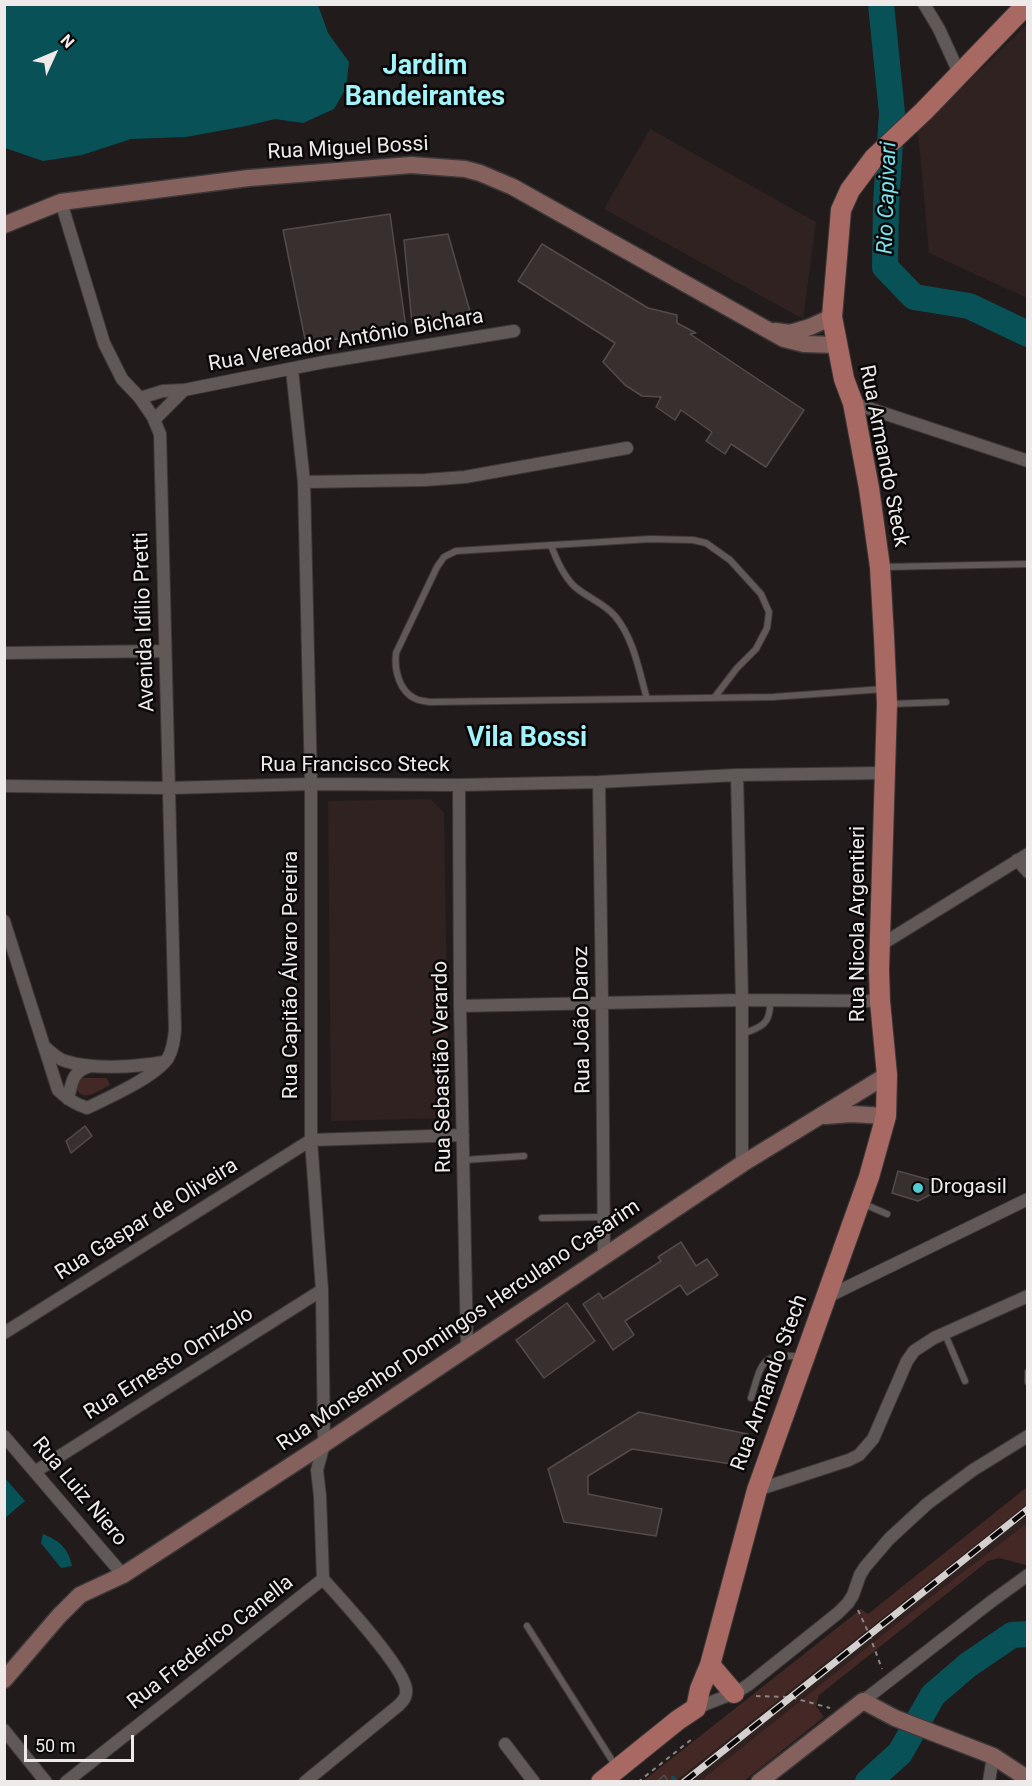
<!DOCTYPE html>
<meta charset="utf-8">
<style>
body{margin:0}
#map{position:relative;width:1032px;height:1786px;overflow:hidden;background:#221b1b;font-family:Roboto,sans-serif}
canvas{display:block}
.frame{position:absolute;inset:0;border:6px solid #eeeae9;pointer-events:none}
.north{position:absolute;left:24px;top:24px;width:60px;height:60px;-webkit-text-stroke:4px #090707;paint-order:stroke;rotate:46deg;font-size:16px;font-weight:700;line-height:24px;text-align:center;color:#eeeae9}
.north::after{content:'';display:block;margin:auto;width:21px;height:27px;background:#eeeae9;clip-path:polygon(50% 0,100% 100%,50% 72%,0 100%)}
.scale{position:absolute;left:24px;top:1735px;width:110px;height:27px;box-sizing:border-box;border:3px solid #eeeae9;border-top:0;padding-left:8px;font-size:18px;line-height:21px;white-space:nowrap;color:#eeeae9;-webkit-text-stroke:4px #090707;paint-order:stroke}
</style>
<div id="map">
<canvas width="1032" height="1786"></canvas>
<div class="frame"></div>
<div class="north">N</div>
<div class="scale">50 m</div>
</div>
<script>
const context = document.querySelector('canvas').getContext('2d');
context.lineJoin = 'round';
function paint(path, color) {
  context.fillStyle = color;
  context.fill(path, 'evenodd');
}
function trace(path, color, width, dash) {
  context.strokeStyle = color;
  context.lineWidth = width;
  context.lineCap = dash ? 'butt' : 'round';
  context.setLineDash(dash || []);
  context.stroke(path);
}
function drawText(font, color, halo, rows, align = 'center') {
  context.font = font + ' Roboto,sans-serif';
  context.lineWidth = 5;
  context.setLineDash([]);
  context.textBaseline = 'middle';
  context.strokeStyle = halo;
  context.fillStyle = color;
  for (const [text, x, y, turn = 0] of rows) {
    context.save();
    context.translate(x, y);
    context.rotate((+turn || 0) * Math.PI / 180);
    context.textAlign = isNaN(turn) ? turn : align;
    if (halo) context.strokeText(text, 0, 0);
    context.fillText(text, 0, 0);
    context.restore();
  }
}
paint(new Path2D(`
 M1027 24V298L929 253 918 131Z
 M650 129 816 222 803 319 604 209Z
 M431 799 444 813 449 1118 331 1121 328 801Z
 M1027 1504V1523L915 1609 700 1781 676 1782Z`), '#2f2220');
paint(new Path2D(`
 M81 1078H107L110 1085C97 1091 81 1105 75 1085Z
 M1027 1487V1504L676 1781H669L664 1775 657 1781 642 1782 861 1609 868 1614Z
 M1027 1523V1564L1026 1565 999 1558 988 1561 819 1695 816 1706 824 1717 744 1781H700L915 1609Z`), '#442825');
paint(new Path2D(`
 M5 4 318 5 328 33 349 62 346 88 334 109 303 123 275 119 246 126 186 137 131 139 82 155 43 161 5 148Z
 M4 1477 25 1501 5 1518H4Z
 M43 1534C59 1540 69 1549 72 1566L61 1568 41 1543Z`), '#085257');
trace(new Path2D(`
 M673 1778 676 1782`), '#085257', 4.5);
trace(new Path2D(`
 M881 4 892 113 886 204 885 267 914 297 969 306 1028 334
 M868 1782 900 1753 933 1695 968 1665 1012 1635 1028 1634`), '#085257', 26);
const building = new Path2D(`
 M390 214 406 328 306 344 283 230Z
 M448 234 471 315 412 323 404 240Z
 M542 244 648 308 677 315V323L696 333 690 334 804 410 766 467 731 444 725 454 706 441 712 432 681 410 675 420 656 407 661 397 642 396 625 385 603 362 615 343 518 281Z
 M85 1126 92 1136 71 1153 66 1141Z
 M898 1171 930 1180 931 1176 953 1183 918 1201 892 1193Z
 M681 1242 696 1266 707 1259 718 1275 687 1295 680 1285 625 1321 634 1335 613 1350 583 1304 599 1293 603 1299 661 1261 658 1257Z
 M567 1303 595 1341 544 1378 516 1340Z
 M639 1412 748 1434 738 1465 632 1449 588 1476V1494L662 1509 656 1536 564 1522 548 1469Z
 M664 1775 669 1782H657Z`);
paint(building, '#37302f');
trace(building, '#534b4a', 1.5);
const service = new Path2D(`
 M551 545C556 559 563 575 574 586 586 597 604 603 615 616 634 639 639 671 647 699
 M883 567 1028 564
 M714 698 737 668 756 649 767 628 769 612 761 594 730 560 706 543 693 540 650 539 456 551 444 557 437 567 396 653C394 669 399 692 416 699 420 701 426 701 430 702L773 697 884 689
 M890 704 946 702
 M742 1034C762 1027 771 1024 770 1001
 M464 1160 524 1156
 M864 1204 887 1214
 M542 1218 603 1217
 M945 1334 965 1381
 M1028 1372V1382
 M751 1398C762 1363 760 1352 801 1357
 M527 1626 615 1765`);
const minor = new Path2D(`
 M924 4 939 29 960 75
 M292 370 304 482 311 784V1140L322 1290 324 1444 317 1470 320 1496 323 1579
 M140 398 163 391 184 390 324 362 514 331
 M853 403 1028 461
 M154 420 184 390
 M304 482 425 480 465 477 627 448
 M4 653 165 651
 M737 775 742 1000V1164
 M599 782 602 1003 604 1258
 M459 785 460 1006 467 1348
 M4 786 170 788 311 784 459 785 599 782 737 775 885 773
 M1017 860 1028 872
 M4 921 58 1090C67 1099 75 1104 87 1108 108 1098 155 1077 168 1058 173 1049 174 1040 175 1030L160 434 153 417 140 398 122 379 104 343 61 202
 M879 946 1028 854
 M460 1006 742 1000 880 1001
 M45 1047C51 1052 58 1059 65 1061 93 1070 134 1067 164 1062
 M68 1099C72 1082 72 1071 91 1066
 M827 1297 1028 1199
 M4 1333 311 1140 463 1135
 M4 1436 123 1575
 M36 1471 322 1290
 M757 1490 849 1460 859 1455 873 1439 907 1361 914 1351 934 1338 1028 1296
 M863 1701 992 1601 1028 1575
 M696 1708 737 1692 748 1685 838 1613 848 1603 853 1595 860 1575 865 1567 889 1539 927 1504 973 1470 1028 1436
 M4 1730 46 1782
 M505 1744 534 1782
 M66 1782 323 1579
 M305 1782 399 1705C404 1700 407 1696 406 1689 404 1667 340 1598 323 1579
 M989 1782 993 1756`);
const secondary = new Path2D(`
 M4 225 61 202 249 178 411 165 465 169 480 173 513 187 784 339 804 344 837 345
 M775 331 790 333 810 327 832 317
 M825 1116 851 1114 886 1116
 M4 1680 59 1616 80 1595 123 1575 324 1444 742 1164 887 1075
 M759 1782 863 1701 895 1718 993 1756 1028 1779`);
const primary = new Path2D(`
 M710 1665 734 1693
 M601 1782 678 1720 696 1708 700 1689 710 1665 757 1490 869 1177 886 1116 887 1075 880 1001 879 970 887 704 884 637 880 567 869 488 853 403 844 379 832 317 841 210 850 190 874 158 924 111 1027 4`);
trace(service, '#3d3838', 8);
trace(minor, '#3d3838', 14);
trace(secondary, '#3d3838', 19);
trace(primary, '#3d3838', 22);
trace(new Path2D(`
 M858 1610 869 1634 882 1669
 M756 1696 790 1697 830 1708
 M638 1782 692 1739`), '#8b8685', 2, [4.5, 4.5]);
trace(service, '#605958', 6);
trace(minor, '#605958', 12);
trace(secondary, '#85615e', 16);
trace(primary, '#a96963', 20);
const rail = new Path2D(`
 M684 1782 1028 1509`);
trace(rail, '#d4d0cf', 7);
trace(rail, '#090707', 4.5, [14]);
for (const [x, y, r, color] of [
 [918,1188,6,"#51ccd5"]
]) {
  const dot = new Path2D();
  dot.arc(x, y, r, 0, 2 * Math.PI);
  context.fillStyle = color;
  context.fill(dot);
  trace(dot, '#090707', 2);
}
drawText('21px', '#eeeae9', '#090707', [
 ["Rua Miguel Bossi",348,149,-3],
 ["Rua Vereador Antônio Bichara",346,341,-10],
 ["Rua Armando Steck",883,456,79],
 ["Avenida Idílio Pretti",145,622,-92],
 ["Rua Francisco Steck",355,766],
 ["Rua Nicola Argentieri",859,924,-90],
 ["Rua Capitão Álvaro Pereira",292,975,-90],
 ["Rua João Daroz",583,1020,-91],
 ["Rua Sebastião Verardo",443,1067,-91],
 ["Rua Gaspar de Oliveira",147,1220,-32],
 ["Rua Monsenhor Domingos Herculano Casarim",459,1326,-34],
 ["Rua Ernesto Omizolo",169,1364,-32],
 ["Rua Armando Stech",770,1383,-70],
 ["Rua Luiz Niero",79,1492,50],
 ["Rua Frederico Canella",211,1643,-38]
]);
drawText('21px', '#eeeae9', '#090707', [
 ["Drogasil",930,1188]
], 'left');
drawText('italic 22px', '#7ce1e9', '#090707', [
 ["Rio Capivari",888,198,-88]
]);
drawText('bold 27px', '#a2f4fa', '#090707', [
 ["Jardim",425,67],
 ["Bandeirantes",425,98],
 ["Vila Bossi",527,739]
]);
</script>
